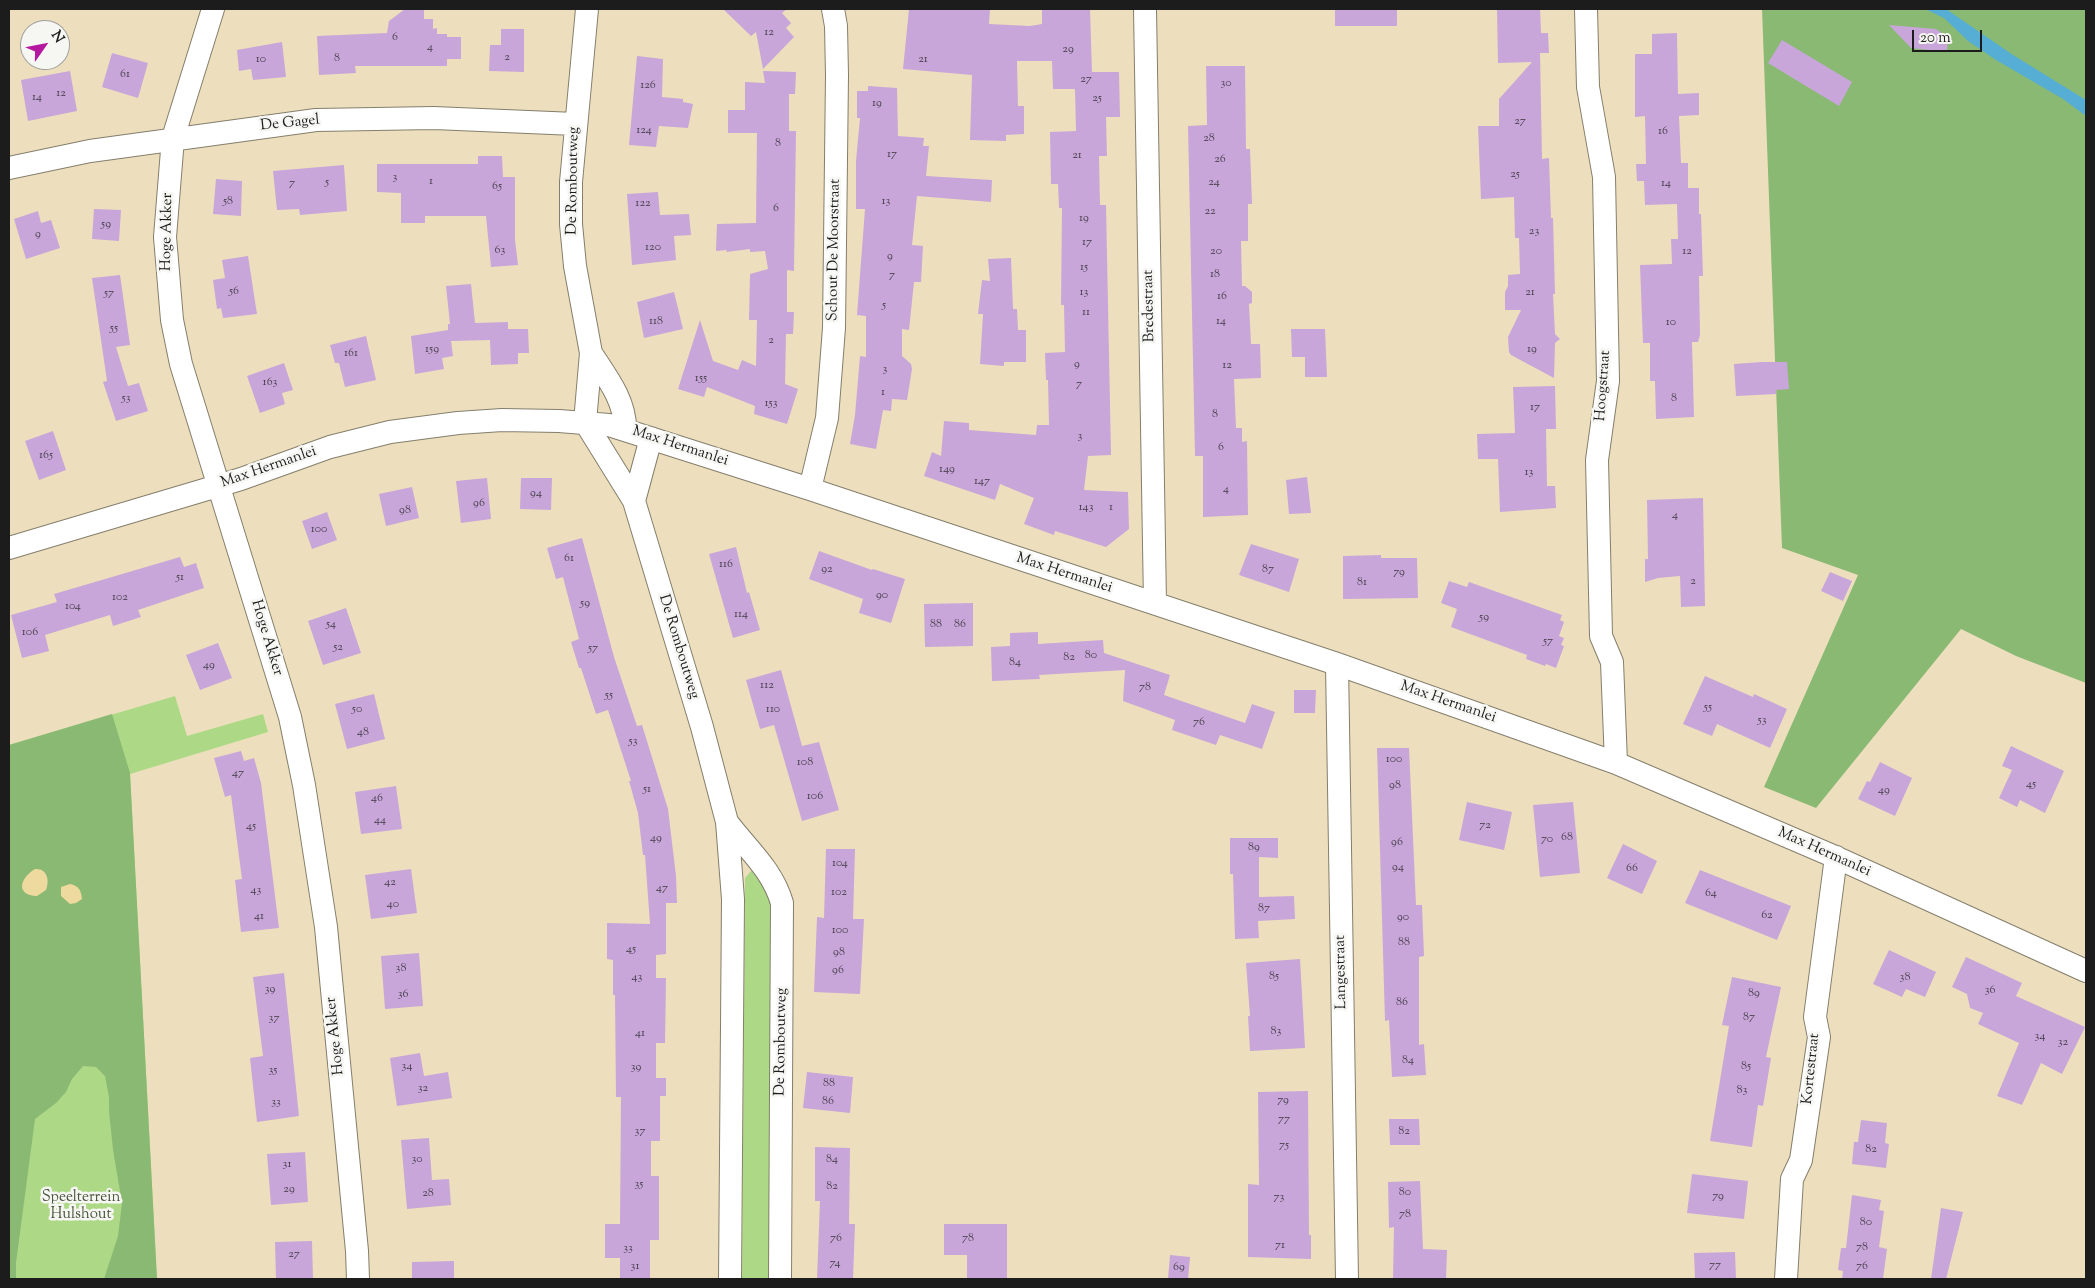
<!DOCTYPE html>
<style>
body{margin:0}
#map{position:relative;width:2095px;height:1288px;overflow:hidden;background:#eddfbd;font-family:"Sorts Mill Goudy",serif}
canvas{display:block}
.frame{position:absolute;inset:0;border:10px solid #1c1c1c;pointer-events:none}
.north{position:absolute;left:20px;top:20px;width:50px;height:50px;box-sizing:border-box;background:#f6f6f2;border:1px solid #9f9f9c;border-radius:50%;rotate:57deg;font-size:14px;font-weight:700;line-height:20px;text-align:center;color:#1c1c1c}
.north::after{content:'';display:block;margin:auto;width:18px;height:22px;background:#b5179e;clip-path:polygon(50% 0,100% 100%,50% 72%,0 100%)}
.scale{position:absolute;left:1912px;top:30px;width:70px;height:22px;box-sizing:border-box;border:2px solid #1c1c1c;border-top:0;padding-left:6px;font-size:15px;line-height:18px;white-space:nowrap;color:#1c1c1c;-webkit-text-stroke:4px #f6f6f2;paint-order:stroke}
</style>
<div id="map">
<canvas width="2095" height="1288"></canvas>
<div class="frame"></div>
<div class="north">N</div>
<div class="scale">20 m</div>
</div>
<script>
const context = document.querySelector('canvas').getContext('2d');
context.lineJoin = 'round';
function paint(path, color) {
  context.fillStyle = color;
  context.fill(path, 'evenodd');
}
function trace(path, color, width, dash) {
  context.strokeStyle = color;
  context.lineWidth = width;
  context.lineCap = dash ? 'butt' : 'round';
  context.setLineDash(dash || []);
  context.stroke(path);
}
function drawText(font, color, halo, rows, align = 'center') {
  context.font = font + ' "Sorts Mill Goudy",serif';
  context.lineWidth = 5;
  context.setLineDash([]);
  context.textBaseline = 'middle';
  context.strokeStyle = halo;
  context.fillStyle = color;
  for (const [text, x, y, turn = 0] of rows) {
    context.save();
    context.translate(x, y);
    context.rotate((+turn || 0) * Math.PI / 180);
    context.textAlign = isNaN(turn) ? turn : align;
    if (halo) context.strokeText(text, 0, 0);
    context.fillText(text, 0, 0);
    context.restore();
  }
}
paint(new Path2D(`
 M175 696 187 736 263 714 268 732 130 774 157 1279H9V745Z
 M751 871 757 872 773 899 772 1279H742L745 878Z`), '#add986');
paint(new Path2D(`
 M1762 9H2086V683L2016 656 1961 629 1816 808 1764 787 1858 575 1782 548Z
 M112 714 130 773 157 1279H104L118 1236 122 1203 113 1150 109 1111V1097L105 1076 96 1067 83 1066 72 1079 66 1092 56 1103 35 1119 16 1263V1279H9V745Z`), '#8ab973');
paint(new Path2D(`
 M35 869C47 868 50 880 46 890L37 896C15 895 20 878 35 869Z
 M70 884C79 886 81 890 82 899L76 903 70 904 61 896V887Z`), '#eeda9e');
paint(new Path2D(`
 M1925 9H1946L2013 55 2086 100V116L2063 99 1996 60 1968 41 1944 18Z`), '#57aed4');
paint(new Path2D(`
 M405 9H424V19H433V29L437 28V34H447V37H461V59H447V66H355L356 73 319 75 317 36 387 33 389 21Z
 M723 9H787L782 13 791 23 786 28 794 37 763 69 756 32 751 36Z
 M909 9H990L989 24 1030 26 1042 24V9H1090L1092 72H1119L1120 117H1106L1107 156H1099L1100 205H1106L1111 455 1088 456 1084 490 1128 492 1129 529 1106 547 1055 531 1054 535 1024 524 1034 498 1000 484 995 500 924 476 932 452 941 456 944 421 969 423V430L1036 435 1037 425H1049L1048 380H1046L1045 353 1065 352 1064 305H1061L1062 208H1059L1058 184H1051L1050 132 1076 131 1075 89H1053L1052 61H1017L1018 106H1024V134L1006 135V141L970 140 972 75 903 69Z
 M1335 9H1397V26H1335Z
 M1497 9H1540L1541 33H1548L1549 53H1540L1542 159 1549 158 1551 218H1553L1555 294H1553L1555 334 1560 339 1555 343 1554 378 1511 355 1509 352 1508 337 1521 310H1505V292L1508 286V275L1520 274 1519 238H1515L1514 197 1481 199 1478 126H1499V99L1532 62 1498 63Z
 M1889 25 1936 29 1948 37 1947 52 1911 48Z
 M501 29H524V72L489 71 490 45H501Z
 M1677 33 1678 94 1699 93V115L1679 116 1681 163H1688V188H1699V214H1701L1703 276H1699L1700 335 1698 342H1692L1694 417 1656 419 1655 381H1650V343H1643L1640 265 1672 264 1671 239H1678L1677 204 1645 205 1644 181H1637L1636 164H1646L1645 116 1635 117V54H1652V34Z
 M1782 40 1852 82 1839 106 1768 63Z
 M282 42 286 77 253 80 251 69 239 71 237 50Z
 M112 53 148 63 138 98 102 87Z
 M637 56 663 59 662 97 683 99V102L693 104 688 128 659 126 656 147 629 145Z
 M1206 66H1245L1246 149H1250L1252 204H1248V241H1241L1242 286H1245L1252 292V303L1249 304 1251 344H1260L1261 378 1234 379 1236 428H1242V442L1247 441 1248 515 1203 517V456H1195L1188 126 1207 125Z
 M70 71 77 111 28 121 21 80Z
 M763 71 796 72 795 94H789V131H796L794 271 787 270V312H794L793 334H786L785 384 798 389 787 424 754 414 755 406 707 387 704 397 678 389 700 320 713 361 738 370 742 360 756 366 757 320H749L750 274 768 269 765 251 750 252V249L726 252 727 250 716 251 717 224 756 223 757 133H728V110H745V82L765 83Z
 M868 86 897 88 898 136 924 138 923 146H929L926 176 992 180 991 202 917 196 912 245 923 246 921 282H914L909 330 902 329V356L911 364 912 369 907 400 892 399 891 411 883 410 876 449 850 444 855 415 860 356 866 357V316L857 315 865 209H856V161L860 118H857V91H868Z
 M478 156H502L503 177H515V240L518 265 491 267 486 216H425V223H401V193L377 192V164H478Z
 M344 165 347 211 300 215 299 209 277 210 273 171Z
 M216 179 242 181 241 216 213 214Z
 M658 192 660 215 689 214 691 235 674 236 676 260 632 265 627 194Z
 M94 209 121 210 119 241 92 239Z
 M38 211 41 223 51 220 60 248 26 259 14 219Z
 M248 256 257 314 223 318 221 308 217 309 213 280 225 278 222 260Z
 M1011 258 1013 309H1017L1018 330H1026V362H1004V366L980 364 983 314H978L982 280 990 281 988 259Z
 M120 275 130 345 116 347 128 386 139 383 148 411 116 421 103 382 107 381 92 278Z
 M471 284 475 323 508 322V329H528L529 353H518V364L491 365 490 340 451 341 453 356 442 358 444 369 415 374 411 336 448 330V324H450L446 286Z
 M674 292 683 329 644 338 637 302Z
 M1291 329H1325L1327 377H1305V357H1292Z
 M366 336 376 380 345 387 339 363H335L330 345Z
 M1762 362H1787L1789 389 1776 390V394L1736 396 1734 364Z
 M284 363 293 390 282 393 285 404 260 413 247 376Z
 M1555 386 1556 429H1546L1547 486H1555L1556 508 1500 512 1498 459H1478L1477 434 1515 433 1513 387Z
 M53 431 66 470 39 480 25 441Z
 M1307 477 1311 513 1289 514 1286 480Z
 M487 478 491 519 461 523 456 481Z
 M521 478H552L551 510 520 509Z
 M412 487 419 518 386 526 379 494Z
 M1703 498 1705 606 1681 607 1680 576 1658 578 1645 582V559H1648L1647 500Z
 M327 512 337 540 312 549 302 521Z
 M582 538 614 657 637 726 642 725 668 809 676 876 677 903H666V954L656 955V978H666L665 1043H656V1078H666V1096H660V1141H651V1176H659V1240H650V1279H620V1258H605V1224H620L621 1097H616L615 995H613V960L607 959V923L650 924 645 855H643L638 813 629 781H631L608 710 596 714 581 668H579L571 642 579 639 563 577 556 579 547 548Z
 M1251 544 1299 559 1289 592 1239 575Z
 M736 547 747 593 749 592 760 630 733 638 709 554Z
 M819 551 872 570 873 569 905 579 891 623 859 613 863 599 809 579Z
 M1381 555V558H1417L1418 598 1343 599V556Z
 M180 557 184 567 196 563 204 588 138 610 141 617 113 626 110 615 45 635 49 651 22 658 11 615 57 602 54 594Z
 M1830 572 1852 581 1843 601 1821 591Z
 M1449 581 1467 587 1469 582 1562 615 1560 620 1564 622 1559 636 1564 638 1561 645 1564 646 1556 668 1546 664 1545 666 1526 659 1527 655 1451 627 1457 609 1441 603Z
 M973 603V646L925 647 924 604Z
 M346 608 361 653 323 665 308 621Z
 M1038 632V644L1103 640 1104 653 1170 675 1164 695 1245 723 1252 704 1275 712 1262 749 1220 735 1216 745 1172 730 1175 720 1123 701 1125 670 1039 675 1040 679 992 681 991 647 1010 646V633Z
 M218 643 232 678 200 690 186 655Z
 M781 670 802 746 819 742 839 810 802 821 774 725 760 729 746 680Z
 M1705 676 1753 697 1754 694 1787 709 1770 748 1717 724 1712 736 1683 724Z
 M1294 690H1316L1315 713H1294Z
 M374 694 385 739 347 749 335 704Z
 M2011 746 2064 771 2045 813 2020 800 2017 807 1999 798 2012 770 2002 766Z
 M1377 748H1409L1416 905H1422L1424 956 1419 957V1045L1424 1044 1426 1075 1392 1077 1389 1020 1385 1021Z
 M241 751 244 761 254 758 261 783 279 928 241 932 235 880 242 879 231 795 225 797 214 758Z
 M1880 762 1912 778 1895 816 1858 799 1867 781 1870 782Z
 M396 786 402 829 361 834 355 792Z
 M1467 802 1512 812 1504 850 1459 840Z
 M1573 802 1580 873 1540 877 1533 805Z
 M1230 838H1278V858L1259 857V897L1294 896 1295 919 1258 921 1259 938 1235 939 1233 874H1230Z
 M1623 844 1657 861 1642 894 1607 878Z
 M826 849H855L853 919H864L860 994 814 992 817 917 824 918Z
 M411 869 417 913 371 919 365 875Z
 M1700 870 1791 906 1777 940 1685 903Z
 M1889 950 1936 972 1925 997 1906 989 1902 997 1873 984Z
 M419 953 423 1006 385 1009 381 956Z
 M1966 957 2022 983 2016 996 2085 1027 2062 1074 2041 1063 2022 1105 1997 1096 2019 1043 1978 1024 1983 1013 1970 1008 1967 994 1952 987Z
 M1300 959 1305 1048 1250 1051 1248 1016H1250L1246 963Z
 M284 973 299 1116 257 1122 250 1058 263 1056 253 977Z
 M1732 977 1781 987 1766 1057 1771 1058 1763 1106 1758 1105 1752 1147 1710 1141 1729 1026 1722 1025Z
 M420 1053 424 1076 448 1072 452 1098 397 1106 390 1058Z
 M807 1072 853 1077 850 1113 803 1108Z
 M1308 1091 1309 1235H1311V1259L1248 1257V1184L1259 1185 1258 1092Z
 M1389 1119H1419L1420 1145H1390Z
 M1861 1120 1887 1123 1885 1143 1889 1144 1886 1168 1852 1164 1854 1142H1858Z
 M429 1138 432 1180 449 1179 451 1205 407 1209 401 1140Z
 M815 1147 850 1148 849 1224H855L853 1279H817L820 1201H815Z
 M305 1152 308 1202 271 1205 267 1154Z
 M1692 1174 1748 1181 1744 1219 1687 1213Z
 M1420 1181 1423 1249 1447 1250 1446 1279H1393L1394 1227 1389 1228 1388 1182Z
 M1852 1195 1881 1200 1879 1210 1884 1211 1879 1247 1887 1249 1883 1279H1842L1843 1271 1838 1270 1841 1248H1846Z
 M1941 1208 1963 1212 1946 1279H1931Z
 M944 1224H1007V1279H967V1255H944Z
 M312 1241 313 1279H276L275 1242Z
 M1735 1252 1736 1279H1695L1694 1253Z
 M1170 1255 1190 1257 1188 1279H1168Z
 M454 1261V1279H412V1262Z`), '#c8a6d9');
const minor = new Path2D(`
 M213 9 173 138 165 237 172 320 181 364 290 717 304 785 326 927 357 1251 358 1279
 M587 9 571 182V224L575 266 591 353 585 422 634 501 702 727 727 822 733 899 730 1279
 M1145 9 1155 603
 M1586 9 1588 87 1604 177 1608 381 1597 460 1601 636 1612 662 1616 763
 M9 168 90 151 316 120 434 118 575 124
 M591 353C606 376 626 401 625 430
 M810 489 827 418 834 328 837 75 836 26 833 9
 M634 501 651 438
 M9 548 241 479 330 447 390 432 458 423 502 420 559 421 609 425 810 489 1337 664 1616 763 1833 856 2086 971
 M1337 664 1347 1279
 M727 822C748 850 772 869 782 903L780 1279
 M1786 1279 1792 1179 1801 1160 1819 1037 1815 1017 1836 857`);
trace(minor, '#847e6c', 24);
trace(minor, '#fff', 22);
drawText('12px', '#473e4b', null, [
 ["12",769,33],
 ["6",395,38],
 ["4",430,48],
 ["29",1068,50],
 ["2",507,58],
 ["8",337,59],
 ["10",261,60],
 ["21",923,60],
 ["61",125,75],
 ["27",1086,80],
 ["30",1226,84],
 ["126",648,86],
 ["12",61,94],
 ["14",37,98],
 ["25",1097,99],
 ["19",877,104],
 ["27",1520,122],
 ["124",644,131],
 ["16",1663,132],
 ["28",1209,139],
 ["8",778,144],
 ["17",892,155],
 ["21",1077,156],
 ["26",1220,160],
 ["25",1515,175],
 ["3",395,178],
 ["1",431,182],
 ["5",327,183],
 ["24",1214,183],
 ["7",292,184],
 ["14",1666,184],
 ["65",497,187],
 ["58",228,202],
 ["13",886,202],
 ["122",643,204],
 ["6",776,209],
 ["22",1210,212],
 ["19",1084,219],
 ["59",106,225],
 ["23",1534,232],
 ["9",38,235],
 ["17",1087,243],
 ["120",653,248],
 ["63",500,251],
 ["20",1216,252],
 ["12",1687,252],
 ["9",890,257],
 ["15",1084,268],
 ["18",1215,275],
 ["7",892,276],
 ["56",234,292],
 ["13",1084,293],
 ["21",1530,293],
 ["57",109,294],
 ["16",1222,297],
 ["5",884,306],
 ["11",1086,313],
 ["118",656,322],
 ["14",1221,322],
 ["10",1671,323],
 ["55",114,329],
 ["2",771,341],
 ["159",432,350],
 ["19",1532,350],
 ["161",351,354],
 ["9",1077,365],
 ["12",1227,366],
 ["3",885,370],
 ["155",701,379],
 ["163",270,383],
 ["7",1079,385],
 ["1",883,393],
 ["53",126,399],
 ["8",1674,399],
 ["153",771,404],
 ["17",1535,408],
 ["8",1215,415],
 ["3",1080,437],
 ["6",1221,448],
 ["165",46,456],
 ["149",947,470],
 ["13",1529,473],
 ["147",982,482],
 ["4",1226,490],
 ["94",536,494],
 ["96",479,504],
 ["143",1086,508],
 ["1",1111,508],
 ["98",405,511],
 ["4",1675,516],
 ["100",319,530],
 ["61",569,559],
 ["116",726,565],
 ["92",827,570],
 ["87",1268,570],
 ["79",1399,573],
 ["51",180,578],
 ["2",1693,582],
 ["81",1362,583],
 ["90",882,596],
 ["102",120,598],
 ["59",585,604],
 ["104",73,607],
 ["114",741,615],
 ["59",1484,618],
 ["54",331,625],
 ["88",936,625],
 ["86",960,625],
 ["106",30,633],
 ["57",1548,642],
 ["52",338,648],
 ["57",593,649],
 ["80",1091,656],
 ["82",1069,658],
 ["84",1015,663],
 ["49",209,666],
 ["112",767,686],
 ["78",1145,688],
 ["55",609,696],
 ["55",1708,708],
 ["50",357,710],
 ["110",773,710],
 ["53",1762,721],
 ["76",1199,723],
 ["48",363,733],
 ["53",633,742],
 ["100",1394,760],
 ["108",805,763],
 ["47",238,774],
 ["45",2031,785],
 ["98",1395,786],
 ["51",647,790],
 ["49",1884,791],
 ["106",815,797],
 ["46",377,799],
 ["44",380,821],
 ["72",1485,826],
 ["45",251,827],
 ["68",1567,838],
 ["49",656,839],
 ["70",1547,840],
 ["96",1397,843],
 ["89",1254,848],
 ["104",840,864],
 ["94",1398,868],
 ["66",1632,869],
 ["42",390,883],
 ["47",662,889],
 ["43",256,891],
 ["102",839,893],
 ["64",1711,894],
 ["40",393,905],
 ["87",1264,909],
 ["62",1767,916],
 ["41",259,917],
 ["90",1403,918],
 ["100",840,931],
 ["88",1404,943],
 ["45",631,950],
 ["98",839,953],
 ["38",401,969],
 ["96",838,971],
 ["85",1274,977],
 ["43",637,978],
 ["38",1905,978],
 ["39",270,990],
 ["36",1990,991],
 ["89",1754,994],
 ["36",403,995],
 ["86",1402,1003],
 ["87",1749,1018],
 ["37",274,1019],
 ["83",1276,1032],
 ["41",640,1034],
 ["34",2040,1037],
 ["32",2063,1043],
 ["84",1408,1061],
 ["34",407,1067],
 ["85",1746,1067],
 ["39",636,1068],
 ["35",273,1071],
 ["88",829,1084],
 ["32",423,1089],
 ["83",1742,1091],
 ["79",1283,1101],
 ["86",828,1102],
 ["33",276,1103],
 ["77",1284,1120],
 ["37",640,1132],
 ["82",1404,1132],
 ["75",1284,1146],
 ["82",1871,1150],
 ["30",417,1160],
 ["84",832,1160],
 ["31",287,1165],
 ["35",639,1185],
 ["82",832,1187],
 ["29",289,1190],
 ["80",1405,1193],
 ["28",428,1194],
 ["79",1718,1197],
 ["73",1279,1198],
 ["78",1405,1215],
 ["80",1866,1223],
 ["76",836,1239],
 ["78",968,1239],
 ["71",1280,1246],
 ["78",1862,1248],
 ["33",628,1249],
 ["27",294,1255],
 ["74",835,1264],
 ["77",1715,1266],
 ["31",635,1267],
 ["76",1862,1267],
 ["69",1179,1268]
]);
drawText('15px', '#1c1c1c', '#f6f6f2', [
 ["De Gagel",290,124,-6],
 ["De Romboutweg",574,181,-89],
 ["Hoge Akker",168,232,-89],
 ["Schout De Moorstraat",835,250,-89],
 ["Bredestraat",1150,306,-91],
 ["Hoogstraat",1604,386,-86],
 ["Max Hermanlei",680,447,18],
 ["Max Hermanlei",269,468,-19],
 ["Max Hermanlei",1064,574,18],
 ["Hoge Akker",266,638,73],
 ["De Romboutweg",678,647,73],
 ["Max Hermanlei",1448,703,19],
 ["Max Hermanlei",1824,853,24],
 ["Langestraat",1342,972,-91],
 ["Hoge Akker",336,1036,-96],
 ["De Romboutweg",782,1042,-89],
 ["Kortestraat",1812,1069,-84]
]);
drawText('15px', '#48553c', '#f6f6f2', [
 ["Speelterrein",81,1198],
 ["Hulshout",81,1215]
]);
</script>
